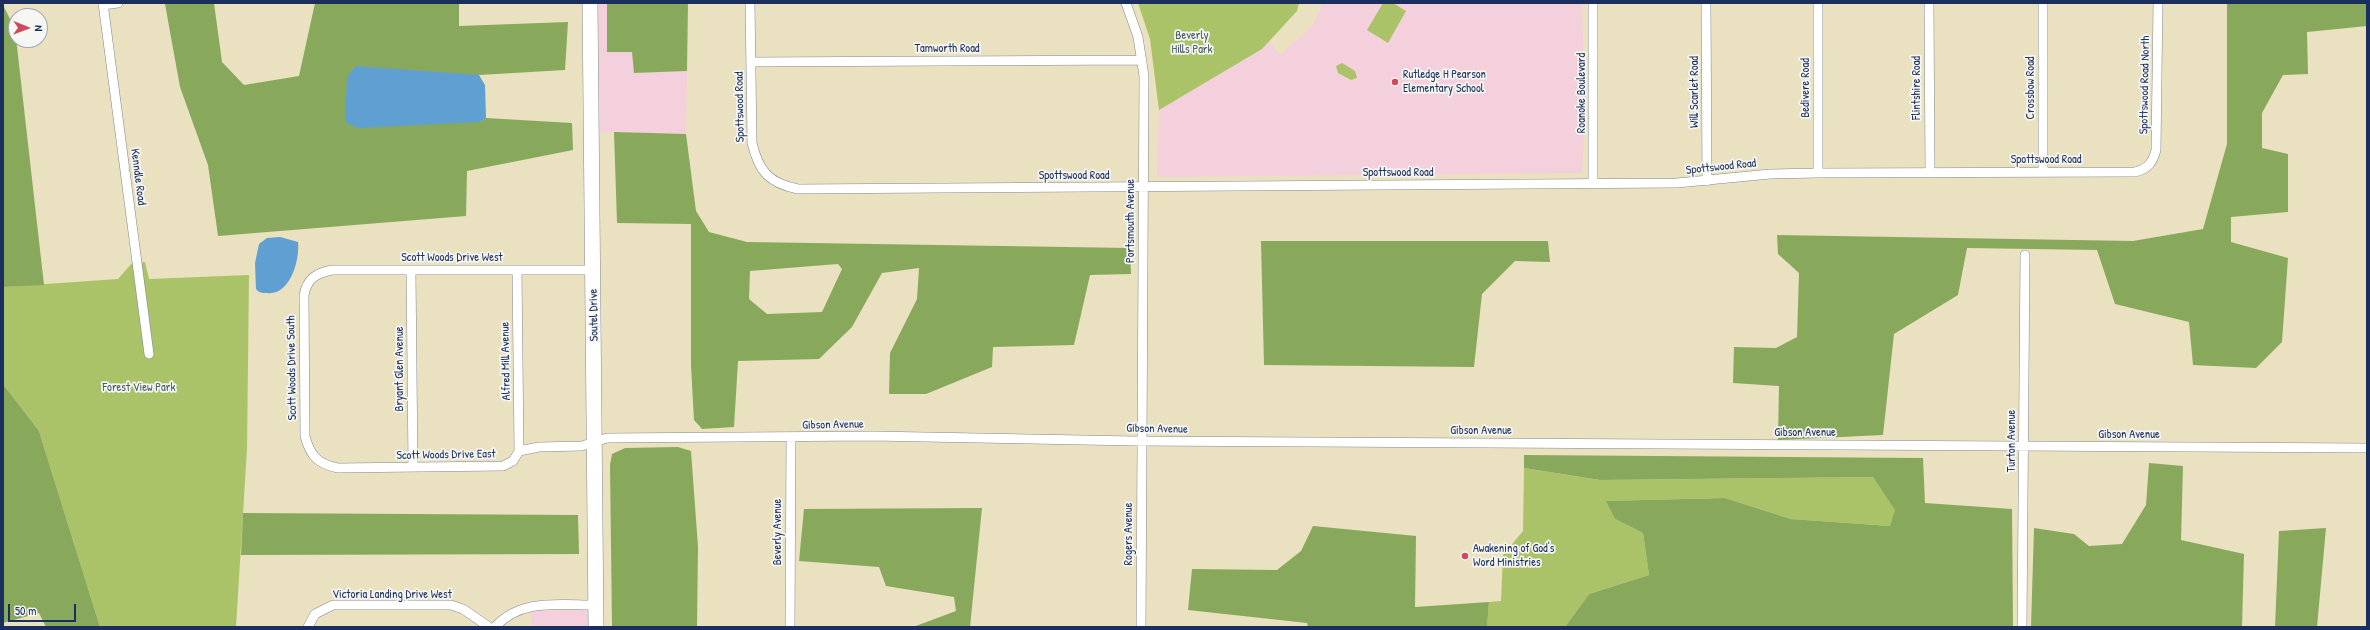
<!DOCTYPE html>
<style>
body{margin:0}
#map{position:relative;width:2370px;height:630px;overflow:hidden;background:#eae1c0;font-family:"Patrick Hand",sans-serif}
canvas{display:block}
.frame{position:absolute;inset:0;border:4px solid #1b2f5e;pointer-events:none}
.north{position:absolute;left:8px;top:8px;width:40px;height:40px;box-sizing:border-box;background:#f6f6f2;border:1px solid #9ea6b7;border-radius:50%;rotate:91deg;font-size:11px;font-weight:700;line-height:16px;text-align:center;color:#1b2f5e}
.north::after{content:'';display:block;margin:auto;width:14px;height:18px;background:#d1495b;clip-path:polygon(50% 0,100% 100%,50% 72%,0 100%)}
.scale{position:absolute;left:8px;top:604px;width:68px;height:18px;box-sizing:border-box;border:2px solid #1b2f5e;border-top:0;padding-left:5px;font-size:12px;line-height:14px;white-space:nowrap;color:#1b2f5e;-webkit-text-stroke:3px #f6f6f2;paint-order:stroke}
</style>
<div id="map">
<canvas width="2370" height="630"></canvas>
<div class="frame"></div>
<div class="north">N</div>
<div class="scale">50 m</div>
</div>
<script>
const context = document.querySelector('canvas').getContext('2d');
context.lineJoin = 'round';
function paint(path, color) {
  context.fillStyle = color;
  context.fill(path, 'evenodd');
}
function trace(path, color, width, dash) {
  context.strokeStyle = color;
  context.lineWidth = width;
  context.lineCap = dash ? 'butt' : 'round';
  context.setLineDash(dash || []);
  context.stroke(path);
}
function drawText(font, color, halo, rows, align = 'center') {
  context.font = font + ' "Patrick Hand",sans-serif';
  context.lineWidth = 3.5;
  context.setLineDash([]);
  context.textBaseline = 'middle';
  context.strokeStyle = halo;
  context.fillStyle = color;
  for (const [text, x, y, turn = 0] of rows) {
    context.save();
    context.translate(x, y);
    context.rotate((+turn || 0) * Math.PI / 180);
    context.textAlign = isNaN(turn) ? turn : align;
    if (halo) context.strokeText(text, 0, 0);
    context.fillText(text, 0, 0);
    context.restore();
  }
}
paint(new Path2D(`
 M598 3H607V52H632L634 73 687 71 686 134 600 132Z
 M1323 3H1582L1585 110 1582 173 1157 177 1159 110 1262 49 1269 41 1280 55 1313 25Z
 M588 610V627H532L531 611Z`), '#f4cfdc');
paint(new Path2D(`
 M1138 3H1299L1297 11 1262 49 1159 110 1150 39Z
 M1383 3H1393L1406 11 1388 43 1367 30Z
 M1342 63 1355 71 1357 78 1351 80 1338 73 1336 66Z
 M145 262 149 279 249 275 247 449 236 627H100L39 431 3 384V287L118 279 132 263Z
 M1524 468 1600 480 1873 477 1896 510 1890 526 1791 519 1725 498 1607 501 1615 519 1643 533 1649 575 1589 594 1565 627H1487L1489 602 1501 601 1503 555 1523 531Z`), '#abc368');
paint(new Path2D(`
 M173 3H214L222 62 244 85 299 76 315 3H459V26L568 22 565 70 479 75 480 122 486 118 572 123 573 150 467 171 466 216 218 236 208 165 180 87 165 4Z
 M607 3H688L687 71 634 73 632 52H607Z
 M2227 3H2367V26L2307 32 2308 74 2283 75 2262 113V148L2288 154V212L2231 217V242L2288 258 2282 342 2256 368 2193 365 2189 322 2115 304 2097 250 1967 248 1958 295 1894 334 1883 435 1778 440 1779 386 1733 383 1734 347 1776 348 1797 337 1799 273 1778 254 1777 235 2133 241 2203 229 2227 144Z
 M3 5 15 29 44 285 3 287Z
 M614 132 686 134 696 211 709 232 747 242 1130 248 1131 274 1090 275 1074 345 993 347 992 367 926 394H889L890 353 917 299 919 268 882 273 852 327 819 359 738 361 734 427 702 429 694 420 691 366V224L617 223ZM838 264 842 269 822 312 767 314 749 299 750 271Z
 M1261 241H1548L1550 262 1515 261 1482 294 1474 367 1264 365Z
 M3 384 39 431 100 627H46L39 613 3 623Z
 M678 447 691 451 698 547 697 627H612L610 465 612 454 625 448Z
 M1524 455 1923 458 1925 503 2012 509 2013 627H1565L1589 594 1649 575 1643 533 1615 519 1606 501 1725 498 1791 519 1890 526 1895 510 1873 477 1600 480 1524 468Z
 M2149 463 2183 466 2181 540 2244 554 2242 627H2031L2034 528 2074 534 2089 546 2122 544 2146 505Z
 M982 508 970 627H913L956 611 954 597 886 586 879 567 799 561 804 509Z
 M243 513 578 515 579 554 241 555Z
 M1313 526 1416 536 1415 607 1489 602 1487 627H1308L1307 623 1188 610 1192 569 1277 570 1301 551Z
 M2326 528 2317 627H2275L2279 531Z`), '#88a95c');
paint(new Path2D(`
 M356 66 479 75 485 85 486 118 480 122 358 128 345 122 347 77Z
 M280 237 298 242C300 260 290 296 267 293 262 293 259 293 256 289L255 263 259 244 267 238Z`), '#609fd2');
const street = new Path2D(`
 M103 3 149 354
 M750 3 752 143C759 172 769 183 798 189L1677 183 1770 174 1818 173 2135 172C2148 169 2153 162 2156 150L2158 3
 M1126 3 1138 37 1144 76 1141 627
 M1593 3V184
 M1706 3 1707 181
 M1818 3V173
 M1929 3 1930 173
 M2043 3V172
 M103 5 118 3
 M751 62 1142 60
 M517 270 519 451
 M593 270H332C316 273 307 279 304 295L305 436C310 456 318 464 338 468L503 466 513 461 519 451 539 447 582 446 607 438 873 436 1135 441 2367 448
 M411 271 413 467
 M308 627 315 614 333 605H451L463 609 489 627
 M495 627C521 598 560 605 596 605
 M790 627 791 437
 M2022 627 2025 255`);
const primary = new Path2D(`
 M590 3 596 627`);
trace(street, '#82888f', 10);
trace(primary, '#82888f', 16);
trace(street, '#fff', 9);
trace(primary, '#fff', 15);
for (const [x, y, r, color] of [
 [1395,82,4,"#d1495b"],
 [1465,556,4,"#d1495b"]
]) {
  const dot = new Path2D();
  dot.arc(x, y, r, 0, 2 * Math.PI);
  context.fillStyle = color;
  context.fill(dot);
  trace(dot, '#f6f6f2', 1.5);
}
drawText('12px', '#465b61', '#f6f6f2', [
 ["Beverly",1192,36],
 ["Hills Park",1192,50],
 ["Forest View Park",139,388]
]);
drawText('12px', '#1b2f5e', '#f6f6f2', [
 ["Tamworth Road",947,49],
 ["Spottswood Road North",2145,85,-89],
 ["Bedivere Road",1806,88,-90],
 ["Flintshire Road",1917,88,-90],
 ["Crossbow Road",2031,88,-90],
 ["Will Scarlet Road",1695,92,-90],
 ["Roanoke Boulevard",1582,93,-90],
 ["Spottswood Road",740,107,-91],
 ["Spottswood Road",2046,160],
 ["Spottswood Road",1721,167,-6],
 ["Spottswood Road",1398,173],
 ["Spottswood Road",1074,176],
 ["Kenndle Road",138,177,83],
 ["Portsmouth Avenue",1131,221,-90],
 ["Scott Woods Drive West",452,258],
 ["Soutel Drive",594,315,-91],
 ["Alfred Mill Avenue",506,361,-91],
 ["Scott Woods Drive South",292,368,-91],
 ["Bryant Glen Avenue",400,369,-90],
 ["Gibson Avenue",833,425,-1],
 ["Gibson Avenue",1157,429,1],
 ["Gibson Avenue",1481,431],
 ["Gibson Avenue",1805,433],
 ["Gibson Avenue",2129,435],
 ["Turton Avenue",2012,441,-90],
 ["Scott Woods Drive East",446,455,-1],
 ["Beverly Avenue",778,532,-90],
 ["Rogers Avenue",1129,534,-90],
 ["Victoria Landing Drive West",392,595]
]);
drawText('12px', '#1b2f5e', '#f6f6f2', [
 ["Rutledge H Pearson",1403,75],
 ["Elementary School",1403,89],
 ["Awakening of God's",1473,549],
 ["Word Ministries",1473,563]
], 'left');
</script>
